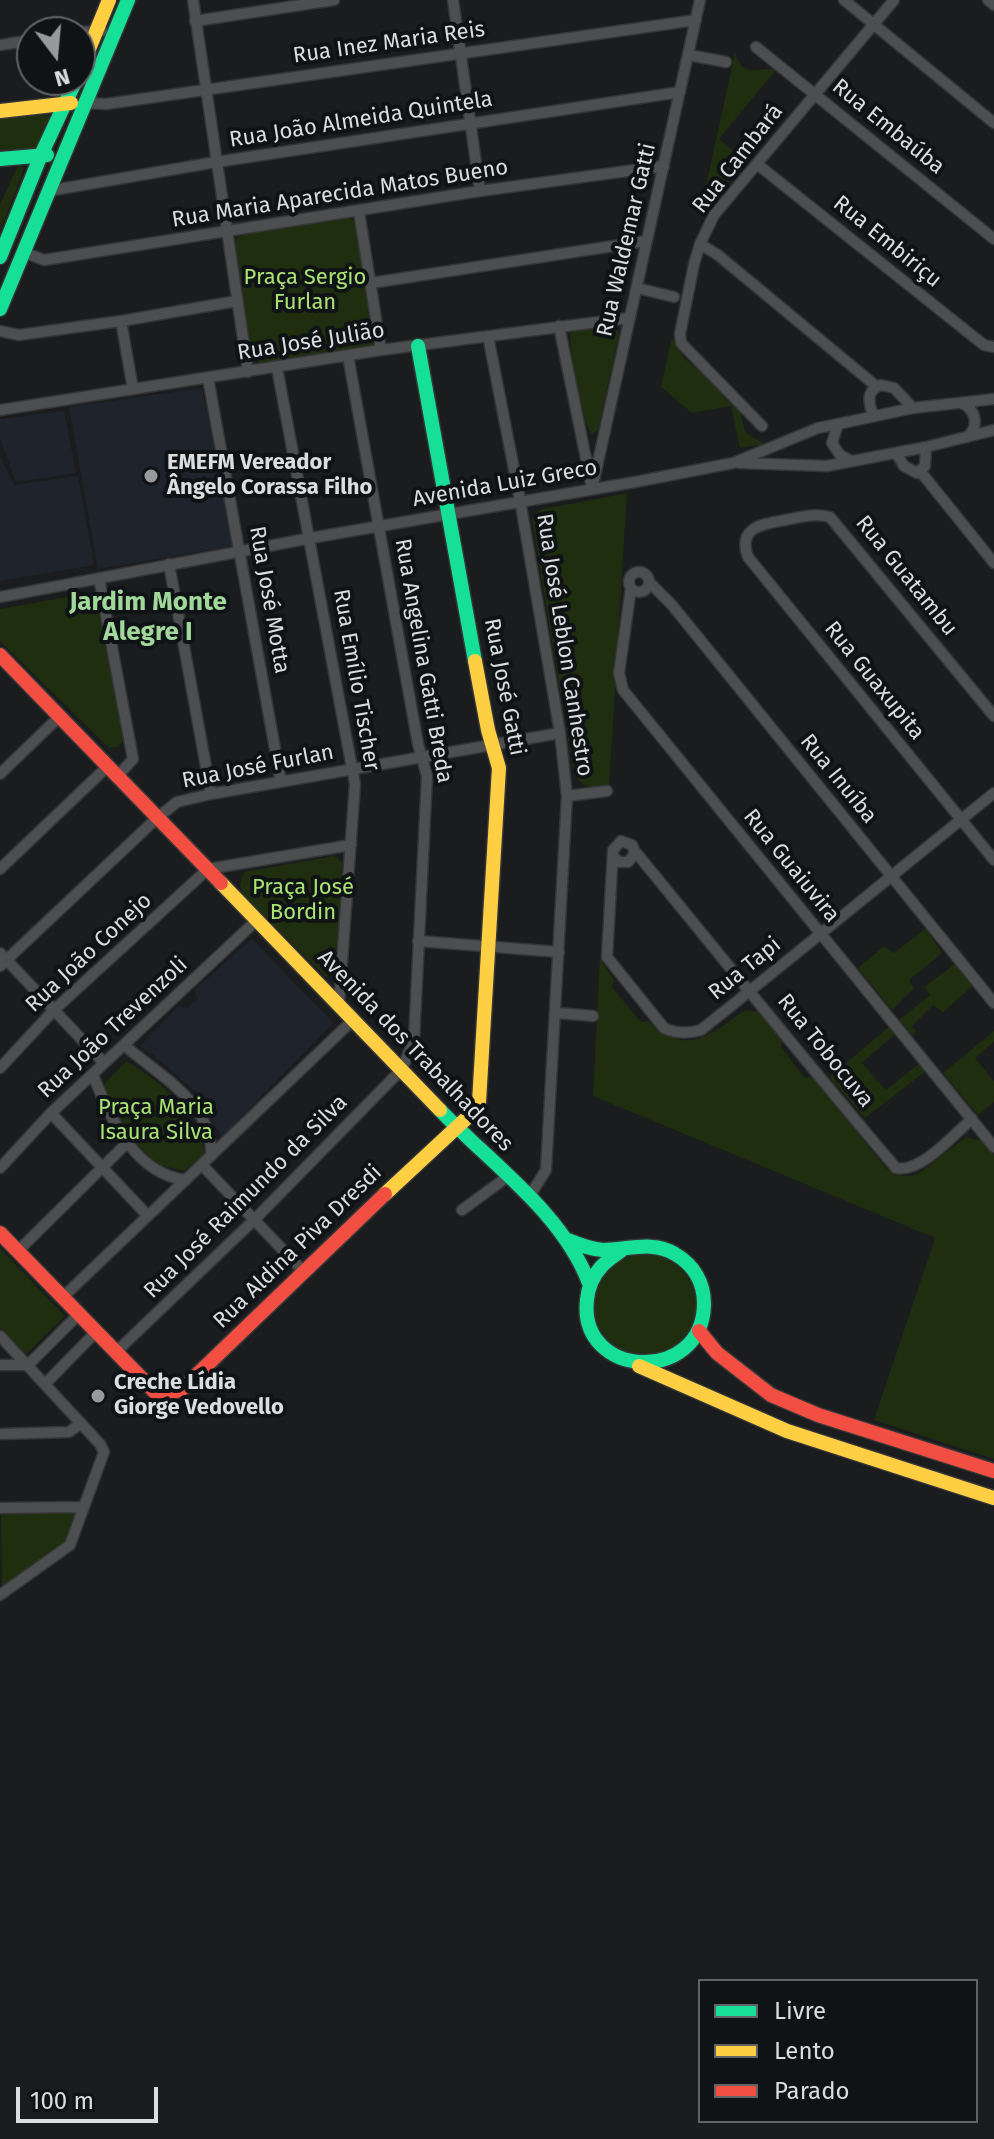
<!DOCTYPE html>
<meta charset="utf-8">
<style>
body{margin:0}
#map{position:relative;width:994px;height:2139px;overflow:hidden;background:#1a1c1e;font-family:"Fira Sans",sans-serif}
canvas{display:block}
.legend{position:absolute;left:698px;top:1979px;width:280px;height:144px;box-sizing:border-box;background:#101316;border:2px solid #616466;margin:0;padding:10px 14px;list-style:none;font-size:24px;color:#dbdddf}
.legend li{display:flex;align-items:center;gap:16px;height:40px}
.legend b{width:40px;border:2px solid #616466}
.north{position:absolute;left:16px;top:16px;width:80px;height:80px;box-sizing:border-box;background:#101316;border:2px solid #616466;border-radius:50%;rotate:164deg;font-size:22px;font-weight:700;line-height:32px;text-align:center;color:#dbdddf}
.north::after{content:'';display:block;margin:auto;width:28px;height:36px;background:#97999b;clip-path:polygon(50% 0,100% 100%,50% 72%,0 100%)}
.scale{position:absolute;left:16px;top:2087px;width:142px;height:36px;box-sizing:border-box;border:4px solid #dbdddf;border-top:0;padding-left:10px;font-size:24px;line-height:28px;white-space:nowrap;color:#dbdddf;-webkit-text-stroke:6px #101316;paint-order:stroke}
</style>
<div id="map">
<canvas width="994" height="2139"></canvas>
<ul class="legend">
<li><b style="height:10px;background:#16e098"></b>Livre</li>
<li><b style="height:10px;background:#ffcf43"></b>Lento</li>
<li><b style="height:10px;background:#f24e42"></b>Parado</li>
</ul>
<div class="north">N</div>
<div class="scale">100 m</div>
</div>
<script>
const context = document.querySelector('canvas').getContext('2d');
context.lineJoin = 'round';
function paint(path, color) {
  context.fillStyle = color;
  context.fill(path, 'evenodd');
}
function trace(path, color, width, dash) {
  context.strokeStyle = color;
  context.lineWidth = width;
  context.lineCap = dash ? 'butt' : 'round';
  context.setLineDash(dash || []);
  context.stroke(path);
}
function drawText(font, color, halo, rows, align = 'center') {
  context.font = font + ' "Fira Sans",sans-serif';
  context.lineWidth = 8;
  context.setLineDash([]);
  context.textBaseline = 'middle';
  context.strokeStyle = halo;
  context.fillStyle = color;
  for (const [text, x, y, turn = 0] of rows) {
    context.save();
    context.translate(x, y);
    context.rotate((+turn || 0) * Math.PI / 180);
    context.textAlign = isNaN(turn) ? turn : align;
    if (halo) context.strokeText(text, 0, 0);
    context.fillText(text, 0, 0);
    context.restore();
  }
}
paint(new Path2D(`
 M202 388 233 546 98 569 69 407Z
 M64 411 76 473 16 482 0 439V419Z
 M0 456 14 485 78 476 94 565 0 581Z
 M252 939 333 1023 222 1137 197 1093 155 1056 140 1046 178 1006 187 1008 198 999 194 990Z`), '#1f242c');
paint(new Path2D(`
 M735 53C744 81 758 65 776 70L719 139 746 162 699 217Z
 M45 113 52 118 38 148 0 152V117Z
 M18 166 24 167 22 175 0 231V204Z
 M342 217H347L358 224 376 339 374 345 265 365 254 359 250 352 235 246 237 238 250 232Z
 M607 327H616L619 334 598 430 592 435C582 421 570 353 570 334L576 330Z
 M672 337 684 358 738 402 745 432 764 444 740 448 731 406 692 413 661 387Z
 M627 493 609 786H585L574 775 532 519 536 512 543 509Z
 M95 592 125 738 118 747 109 748 0 641V609Z
 M334 856 340 860 342 864 337 970 335 974 326 977 242 894 240 885 244 872Z
 M926 928 942 953 909 980 914 988 892 1010 858 968 884 946 894 953Z
 M600 958 614 980 612 987 641 1022 648 1021C686 1058 710 1035 745 1010L759 1012 782 1039 781 1047 805 1078 813 1077 886 1168C896 1176 906 1178 918 1174L966 1137 983 1141 994 1155V1459L874 1420 935 1238 593 1096Z
 M956 963 973 986 943 1012 933 1005 912 1026 916 1031 912 1036 899 1020 930 995 924 987Z
 M889 1027 895 1034 862 1063 886 1090 920 1063 926 1071 865 1118 829 1077Z
 M994 1031V1042L975 1058 994 1081V1102L978 1115 943 1073Z
 M127 1061C162 1083 197 1111 205 1154L184 1171 155 1164 118 1121 103 1085Z
 M0 1248 65 1316 26 1354 0 1328Z
 M594 1305a51 51 0 1 1 102 0a51 51 0 1 1-102 0Z
 M1 1512H78L67 1542 2 1589Z`), '#1e2e0e');
const street = new Path2D(`
 M193 0 248 372
 M453 0 480 191
 M844 0 994 123
 M988 0 994 5
 M195 21 334 0
 M80 32 102 31
 M0 45 32 40
 M756 47 994 239
 M689 55 726 62
 M88 103 106 104 696 20
 M757 164 984 345 994 347
 M48 191 216 162 680 92
 M359 212 381 350
 M700 244 718 255 876 386
 M23 252 44 260 480 191 664 166
 M371 283 646 241
 M637 288 674 297
 M121 321 133 389
 M559 326 591 483
 M0 331 19 335 121 321 237 301
 M488 336 520 500 560 733 567 796 546 1170 529 1197
 M277 368 355 784 339 1003
 M208 378 281 782
 M961 403C976 409 980 426 967 437
 M0 410 381 350 629 318
 M873 416C869 403 865 391 881 385L894 388 913 408
 M838 424 832 443 840 455 851 461
 M762 426 681 343 680 334 694 264 700 244 714 215 894 0
 M896 453 904 466 917 473 925 466 926 447
 M739 463 827 466 926 447 994 430
 M920 471 994 563
 M592 489 700 0
 M169 564 211 794
 M629 582a10 10 0 1 1 20 0a10 10 0 1 1-20 0Z
 M99 578 133 759 117 777
 M649 582 672 605 994 1003
 M631 588 619 673 623 690 994 1147
 M0 597 311 538 635 482 733 463 818 428 838 424 913 408 994 399
 M994 716 830 517C814 513 801 517 785 520 763 524 737 527 748 557L994 860
 M0 774 59 717
 M567 796 607 791
 M613 856 619 862H628L634 855V850
 M0 869 107 767
 M418 941 559 952
 M0 953 104 1063
 M0 966 157 818 177 802 211 794 560 733
 M557 1013 593 1016
 M125 1046C159 1075 214 1104 211 1156
 M0 1068 54 1010 208 869 351 845
 M93 1075C110 1117 134 1174 186 1180
 M51 1113 148 1216
 M972 1119C953 1135 921 1173 896 1168 807 1064 721 956 634 850L632 845 621 841 613 850 607 957 664 1028C677 1034 688 1034 701 1030 799 952 896 872 994 793
 M202 1165 303 1271
 M0 1168 51 1113 257 920
 M462 1210 507 1177
 M18 1251 128 1142
 M63 1297 354 1019
 M0 1336 100 1444 104 1452 70 1545 0 1595
 M116 1352 255 1219 402 1069 414 1040 427 776 418 744 348 356
 M0 1365H28
 M28 1365 79 1314
 M46 1383 96 1332
 M0 1434 69 1432 81 1423
 M0 1508 83 1507`);
const fast = new Path2D(`
 M0 159 47 155
 M0 257 41 155 76 80
 M0 309 128 0
 M418 346 475 661
 M440 1110C491 1164 562 1212 589 1283
 M568 1240C580 1245 590 1249 603 1250 627 1250 653 1240 675 1254 694 1265 704 1283 704 1304 703 1385 578 1379 587 1300 588 1288 593 1276 601 1267 607 1260 617 1254 625 1248`);
const slow = new Path2D(`
 M80 71 109 0
 M0 111 71 103
 M221 883 440 1110
 M385 1194 470 1115 479 1102 499 768 488 730 475 661
 M639 1366 787 1431 994 1498`);
const jam = new Path2D(`
 M0 655 221 883
 M0 1233 155 1392 167 1394 182 1389 385 1194
 M699 1331 717 1353 771 1395 818 1415 994 1471`);
trace(street, '#343537', 13);
trace(fast, '#343537', 17);
trace(slow, '#343537', 17);
trace(jam, '#343537', 17);
trace(street, '#4c4e50', 10);
trace(fast, '#16e098', 14);
trace(slow, '#ffcf43', 14);
trace(jam, '#f24e42', 14);
for (const [x, y, r, color] of [
 [151,476,8,"#97999b"],
 [98,1396,8,"#97999b"]
]) {
  const dot = new Path2D();
  dot.arc(x, y, r, 0, 2 * Math.PI);
  context.fillStyle = color;
  context.fill(dot);
  trace(dot, '#101316', 3);
}
drawText('22px', '#dbdddf', '#101316', [
 ["Rua Inez Maria Reis",389,43,-8],
 ["Rua João Almeida Quintela",361,120,-9],
 ["Rua Embaúba",888,127,39],
 ["Rua Cambará",738,159,-52],
 ["Rua Maria Aparecida Matos Bueno",340,194,-9],
 ["Rua Waldemar Gatti",627,240,-77],
 ["Rua Embiriçu",887,242,39],
 ["Rua José Julião",311,342,-9],
 ["Avenida Luiz Greco",505,484,-10],
 ["Rua Guatambu",906,576,51],
 ["Rua José Motta",269,600,80],
 ["Rua José Leblon Canhestro",564,645,81],
 ["Rua Angelina Gatti Breda",423,661,80],
 ["Rua Emílio Tischer",356,680,80],
 ["Rua Guaxupita",874,681,51],
 ["Rua José Gatti",504,687,79],
 ["Rua José Furlan",258,767,-11],
 ["Rua Inuíba",838,779,51],
 ["Rua Guaiuvira",791,866,51],
 ["Rua João Conejo",89,953,-43],
 ["Rua Tapi",745,969,-39],
 ["Rua João Trevenzoli",113,1028,-43],
 ["Avenida dos Trabalhadores",415,1051,46],
 ["Rua Tobocuva",825,1051,51],
 ["Rua José Raimundo da Silva",246,1197,-45],
 ["Rua Aldina Piva Dresdi",298,1247,-44]
]);
drawText('22px', '#a9e371', '#101316', [
 ["Praça Sergio",305,278],
 ["Furlan",305,303],
 ["Praça José",303,888],
 ["Bordin",303,913],
 ["Praça Maria",156,1108],
 ["Isaura Silva",156,1133]
]);
drawText('bold 22px', '#dbdddf', '#101316', [
 ["EMEFM Vereador",167,463],
 ["Ângelo Corassa Filho",167,488],
 ["Creche Lídia",114,1383],
 ["Giorge Vedovello",114,1408]
], 'left');
drawText('bold 26px', '#a1d79b', '#101316', [
 ["Jardim Monte",148,603],
 ["Alegre I",148,633]
]);
</script>
